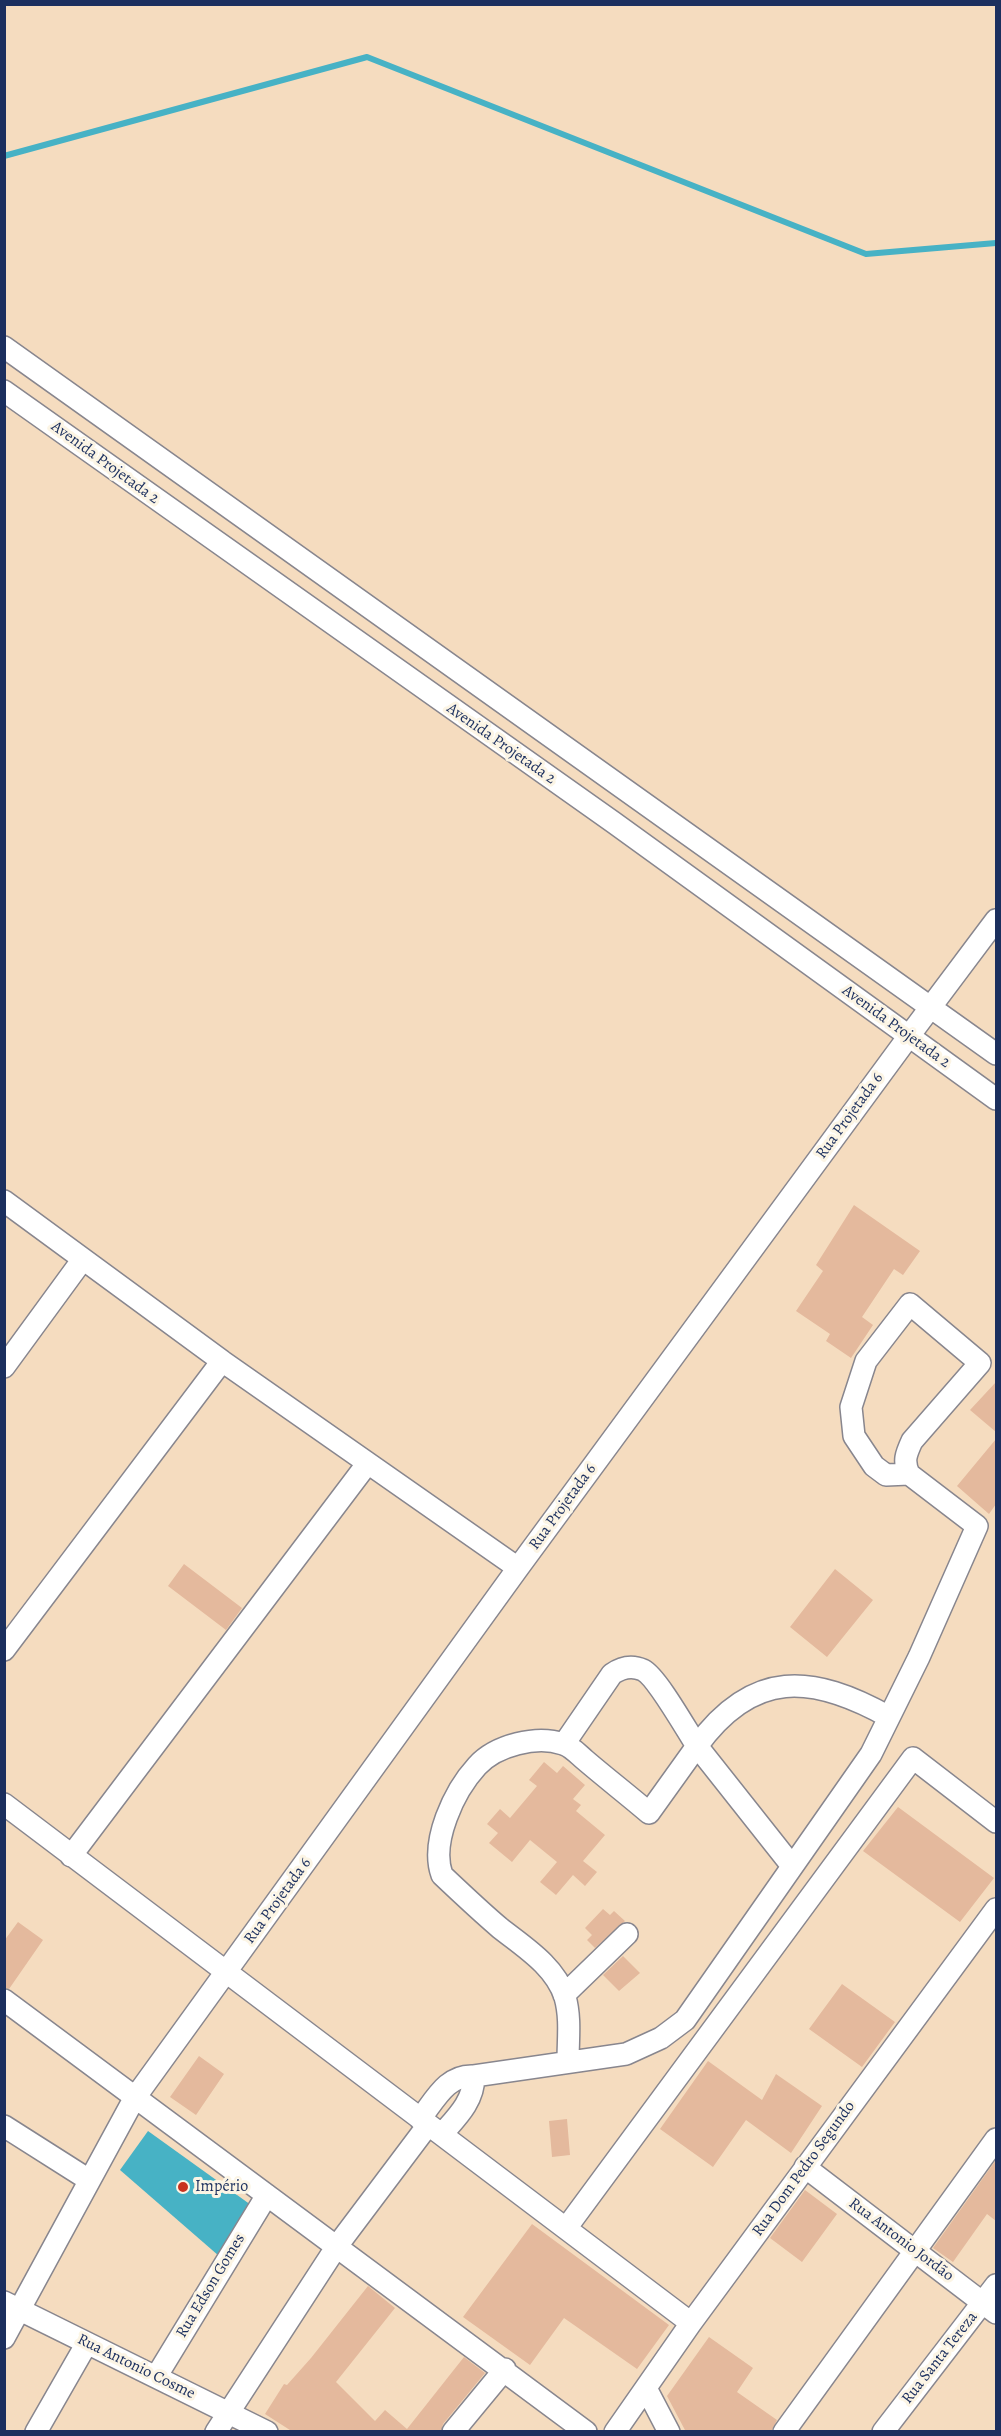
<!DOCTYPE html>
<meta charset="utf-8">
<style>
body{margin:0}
#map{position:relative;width:1001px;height:2436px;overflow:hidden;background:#f5dcbf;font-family:Alegreya,serif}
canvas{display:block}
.frame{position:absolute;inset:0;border:6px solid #1b2f5e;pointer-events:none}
</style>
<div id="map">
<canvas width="1001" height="2436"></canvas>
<div class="frame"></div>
</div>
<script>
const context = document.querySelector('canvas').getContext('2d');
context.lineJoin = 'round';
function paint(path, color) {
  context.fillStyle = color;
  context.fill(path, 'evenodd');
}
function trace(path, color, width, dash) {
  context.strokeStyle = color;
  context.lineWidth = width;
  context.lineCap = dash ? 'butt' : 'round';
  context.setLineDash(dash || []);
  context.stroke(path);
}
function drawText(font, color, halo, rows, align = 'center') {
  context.font = font + ' Alegreya,serif';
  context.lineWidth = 6;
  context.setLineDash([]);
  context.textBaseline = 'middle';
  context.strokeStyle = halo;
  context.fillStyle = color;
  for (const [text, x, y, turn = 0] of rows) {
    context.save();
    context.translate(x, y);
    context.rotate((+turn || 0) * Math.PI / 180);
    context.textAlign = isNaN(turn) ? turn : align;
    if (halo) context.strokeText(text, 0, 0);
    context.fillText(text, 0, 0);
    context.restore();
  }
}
paint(new Path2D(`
 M148 2131 251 2205 219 2256 120 2170Z`), '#47b2c5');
trace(new Path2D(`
 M4 156 367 57 866 254 996 243`), '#47b2c5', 6);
paint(new Path2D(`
 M854 1205 920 1251 903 1275 894 1269 862 1317 873 1325 851 1358 826 1341 830 1334 796 1311 823 1271 816 1265Z
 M996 1382V1432L970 1410Z
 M996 1439V1504L989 1514 957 1486Z
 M184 1564 242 1608 226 1630 168 1586Z
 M835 1569 873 1600 827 1657 790 1627Z
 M544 1762 557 1773 563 1766 585 1785 573 1799 581 1805 576 1811 605 1835 583 1861 597 1872 585 1886 573 1875 556 1895 540 1882 557 1862 530 1840 512 1862 489 1843 498 1833 487 1824 500 1809 510 1818 537 1786 529 1780Z
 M898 1807 994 1878 960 1922 863 1851Z
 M603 1909 610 1915 614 1911 625 1921 595 1948 587 1940 592 1935 585 1928Z
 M18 1922 43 1940 9 1989 4 1987V1941Z
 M623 1956 640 1973 619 1991 603 1975Z
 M842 1984 895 2022 862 2067 809 2029Z
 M199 2056 224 2074 196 2115 170 2097Z
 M708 2061 762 2100 776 2074 822 2106 791 2153 746 2120 713 2167 660 2129Z
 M567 2119 570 2155 552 2157 549 2121Z
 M996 2160V2221L987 2214 953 2262 933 2248Z
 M805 2190 837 2214 802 2262 770 2238Z
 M532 2224 669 2325 637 2369 564 2318 530 2365 463 2317Z
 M368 2286 395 2308 336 2382 375 2421 385 2410 407 2429 464 2357 485 2373 443 2424 441 2432H293L265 2414 284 2384 287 2385 311 2358Z
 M709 2337 753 2368 737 2392 777 2420 771 2432H686L667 2396Z`), '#e4b99d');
const minor = new Path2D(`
 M4 347 996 1054
 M4 391 613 822 996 1099
 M4 1201 222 1361 518 1568
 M4 1367 83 1259
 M4 1650 222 1361
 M564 1744 612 1674C622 1667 632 1665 643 1670 657 1677 687 1731 697 1746L649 1813C628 1795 606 1778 585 1760 579 1755 571 1746 563 1744 537 1735 496 1745 477 1766 454 1791 430 1842 442 1875 461 1893 480 1911 500 1928 524 1947 555 1966 565 1997 571 2018 568 2040 568 2061
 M4 1804 691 2323
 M71 1856 367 1464
 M792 1866 697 1746C753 1669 812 1674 889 1717
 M564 1995 627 1934
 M4 2000 586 2432
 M420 2119C435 2100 447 2074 474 2076L626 2054 661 2038 685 2020 871 1754 919 1657 977 1526 909 1474C903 1461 906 1454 912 1441L980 1363 910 1304 866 1361 851 1407 854 1436 874 1466 886 1475 909 1474
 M4 2126 89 2180
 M442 2134C457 2117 474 2101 474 2076
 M805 2167 996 2313
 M567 2227 913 1758 996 1822
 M4 2302 267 2432
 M4 2338 134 2099 518 1568 909 1036 996 920
 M156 2377 267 2195
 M646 2388 669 2432
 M36 2432 87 2343
 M216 2432 337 2246 428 2125
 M453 2432 505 2369
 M615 2432 691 2323 996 1909
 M784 2432 996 2139
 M883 2432 996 2285`);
trace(minor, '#88868e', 24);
trace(minor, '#fff', 21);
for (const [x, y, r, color] of [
 [183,2187,6,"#c8321e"]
]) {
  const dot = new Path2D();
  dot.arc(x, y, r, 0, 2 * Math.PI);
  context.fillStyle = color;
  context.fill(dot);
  trace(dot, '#fcf5e5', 2);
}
drawText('16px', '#1b2f5e', '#fcf5e5', [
 ["Avenida Projetada 2",105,463,36],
 ["Avenida Projetada 2",501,744,35],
 ["Avenida Projetada 2",896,1027,36],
 ["Rua Projetada 6",850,1116,-54],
 ["Rua Projetada 6",563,1507,-54],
 ["Rua Projetada 6",278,1901,-54],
 ["Rua Dom Pedro Segundo",804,2169,-54],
 ["Rua Antonio Jordão",901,2240,37],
 ["Rua Edson Gomes",211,2286,-59],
 ["Rua Santa Tereza",940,2358,-52],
 ["Rua Antonio Cosme",136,2367,26]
]);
drawText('16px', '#1b2f5e', '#fcf5e5', [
 ["Império",195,2187]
], 'left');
</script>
